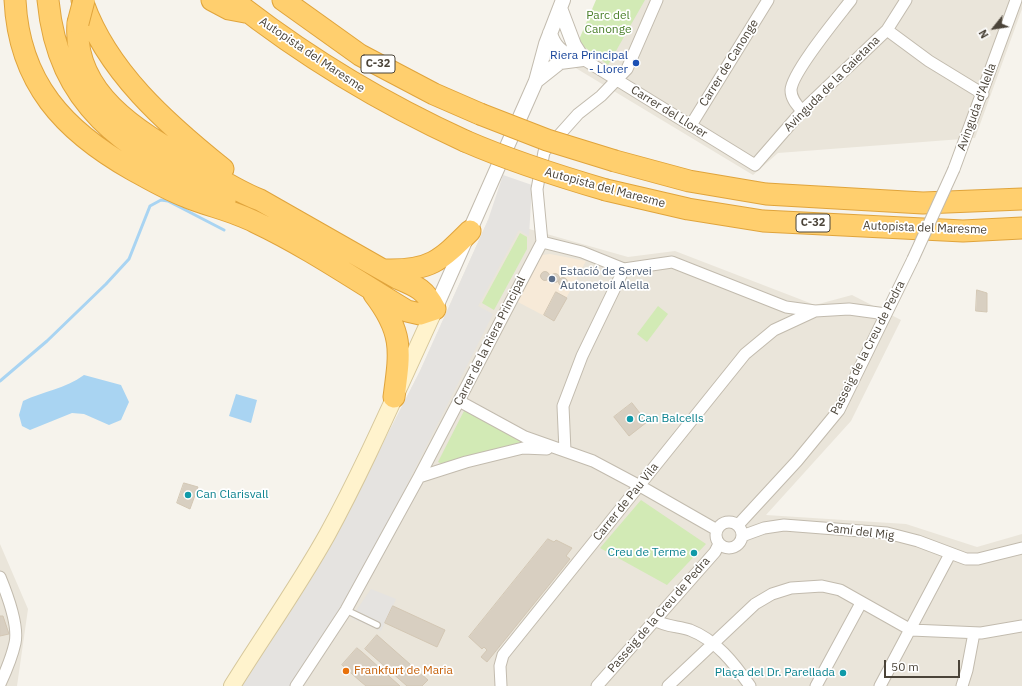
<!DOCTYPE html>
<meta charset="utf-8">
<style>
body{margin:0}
#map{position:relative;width:1022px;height:686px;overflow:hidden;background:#f6f3ec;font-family:"IBM Plex Sans",sans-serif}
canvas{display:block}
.north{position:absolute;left:974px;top:8px;width:40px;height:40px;-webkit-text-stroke:3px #fff;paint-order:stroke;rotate:240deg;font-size:11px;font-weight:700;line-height:16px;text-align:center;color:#4b4439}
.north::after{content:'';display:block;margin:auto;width:14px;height:18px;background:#4b4439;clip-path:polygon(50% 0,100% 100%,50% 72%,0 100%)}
.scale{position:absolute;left:884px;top:660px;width:76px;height:18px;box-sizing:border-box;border:2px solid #4b4439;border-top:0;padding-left:5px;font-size:12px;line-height:14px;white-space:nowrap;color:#4b4439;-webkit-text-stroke:3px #fff;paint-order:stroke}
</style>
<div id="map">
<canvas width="1022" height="686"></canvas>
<div class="north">N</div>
<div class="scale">50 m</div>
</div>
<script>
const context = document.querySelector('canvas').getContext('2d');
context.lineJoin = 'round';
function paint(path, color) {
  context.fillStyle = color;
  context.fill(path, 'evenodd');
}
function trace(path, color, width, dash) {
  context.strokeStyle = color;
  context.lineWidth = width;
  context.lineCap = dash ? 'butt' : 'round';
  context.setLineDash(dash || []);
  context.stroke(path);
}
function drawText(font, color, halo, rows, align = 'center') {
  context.font = font + ' "IBM Plex Sans",sans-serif';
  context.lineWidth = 3.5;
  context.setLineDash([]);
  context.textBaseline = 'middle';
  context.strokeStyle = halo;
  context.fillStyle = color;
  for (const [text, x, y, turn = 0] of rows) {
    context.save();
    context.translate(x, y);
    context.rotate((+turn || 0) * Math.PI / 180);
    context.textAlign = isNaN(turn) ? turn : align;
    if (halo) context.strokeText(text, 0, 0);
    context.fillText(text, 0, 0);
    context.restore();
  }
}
paint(new Path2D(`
 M603 0H1022V9L975 138 778 153 753 175 574 67Z
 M488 220 522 227 628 257 675 251 815 305 852 295 901 320 851 421 766 515 906 524 977 547 1022 534V686H239L335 537 420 371Z
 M0 544 28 609 17 686H0Z`), '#eae5da');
paint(new Path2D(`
 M550 254 586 261 554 321 516 301 538 258 542 255Z`), '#f7ead8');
paint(new Path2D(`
 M596 0H645L608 65 578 42Z
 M520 233 527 237V249L494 310 482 303Z
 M658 306 668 314 647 342 637 334Z
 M465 409 522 440 521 444 442 464 438 462 441 456Z
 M641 500 706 544 667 585 600 548Z`), '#d2eab5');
paint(new Path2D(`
 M503 175 532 185 529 236 519 230 478 306 493 314 359 580 290 686H239L335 537 420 371 488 220Z
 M371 589 396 599 381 631 351 618Z`), '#e5e3e0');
paint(new Path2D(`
 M84 375 121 385 129 402 121 420 109 425 84 414 72 413 30 430 22 426 19 415 23 401C44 391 65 389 84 375Z
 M236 394 257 400 251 423 229 416Z`), '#a9d4f2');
trace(new Path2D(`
 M0 381 47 341 106 284 129 259 150 206 161 200 168 201 224 230`), '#a9d4f2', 3);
const building = new Path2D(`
 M540.5 276a4.5 4.5 0 1 1 9 0a4.5 4.5 0 1 1-9 0Z
 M550.5 278a4.5 4.5 0 1 1 9 0a4.5 4.5 0 1 1-9 0Z
 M558.5 282a4.5 4.5 0 1 1 9 0a4.5 4.5 0 1 1-9 0Z
 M977 290 987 293V312L976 311Z
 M556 292 567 298 554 321 544 315Z
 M632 403 647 422 629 436 614 417Z
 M184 483 198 487 190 509 177 503Z
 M548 539 554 542 556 540 572 548 566 556 570 559 487 662 481 657 487 650 484 647 482 649 469 637Z
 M393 606 445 630 437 647 385 623Z
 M0 616H3L9 634 0 636Z
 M377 635 428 680 422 686H407L365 649Z
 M357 648 362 652 400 686H366L360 681 342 665Z`);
paint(building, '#d8cfc1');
trace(building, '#d3c7b4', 1);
const service = new Path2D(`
 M346 610 377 625`);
const minor = new Path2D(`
 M887 30 929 61 983 94
 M583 59 755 165 802 111 887 30 906 0
 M802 111C797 105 791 99 791 90 792 72 838 17 851 0
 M691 125 768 0
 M954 169 1016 0
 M542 242 582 252 624 269 672 262 786 307 815 311 849 309 886 314
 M459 401 525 437 593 461 640 486 717 530
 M565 451 563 406 582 356 624 269
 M419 477 466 462 523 448 547 449
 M716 535a13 13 0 1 1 26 0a13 13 0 1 1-26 0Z
 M738 525 797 461 839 410 913 259
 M742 536 764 528 784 525 887 533 918 541 966 559H978L1022 548
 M0 577C7 594 19 625 15 643 12 657 6 671 0 684
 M655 620C666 627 678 626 690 630 716 640 734 663 750 686
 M296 686 346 610 419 477 542 242 537 189 544 152 578 114 601 96 627 69 657 0
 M501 686 500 666 503 655 745 354 774 330 815 311
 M597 686 715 552 719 544
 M668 686 755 604 772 594 791 588 822 586 840 590 911 630 981 633 1022 626
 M816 686 861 603
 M880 686 950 554
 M962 686 967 670 974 633`);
const tertiary = new Path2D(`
 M560 8 574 45 583 59
 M550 33C554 48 562 52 574 59
 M536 81 560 62 583 59
 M435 309 536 81 546 44 563 0`);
const secondary = new Path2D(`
 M232 686C263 636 298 587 327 535 367 462 400 384 435 309`);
const motorway = new Path2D(`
 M15 0C19 83 64 131 133 170 151 180 168 190 187 197 209 206 234 211 255 222 308 247 357 281 407 311L420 314 435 309C425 289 416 286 397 278L260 200C237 191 217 178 196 165 143 134 72 96 78 23
 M48 0C59 116 134 150 225 201
 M82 0C106 71 167 124 223 169
 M212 0 229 9 245 12
 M233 0C305 57 382 103 465 141
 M283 0 360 55 434 94 480 114
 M615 161 689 181 766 194 923 203 1022 199
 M606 190 688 209 763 221 963 231 1022 228
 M386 270C430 271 440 261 470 231
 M374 294C404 333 400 352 394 397`);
trace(service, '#c2bbae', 8);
trace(minor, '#c2bbae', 13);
trace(tertiary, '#c2bbae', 16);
trace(secondary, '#d6c79b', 18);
trace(motorway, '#e0a43c', 23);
trace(service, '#fff', 5.5);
trace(minor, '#fff', 11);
trace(tertiary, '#fff', 14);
trace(secondary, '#fff3cd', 16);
trace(motorway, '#ffcf6e', 21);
const minorBridge = new Path2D(`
 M913 259 954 169`);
const motorwayBridge = new Path2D(`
 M78 23 84 0
 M480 114 547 140 615 161
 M465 141C511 161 558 176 606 190`);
trace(minorBridge, '#c2bbae', 13, []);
trace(motorwayBridge, '#e0a43c', 23, []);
trace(minorBridge, '#fff', 11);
trace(motorwayBridge, '#ffcf6e', 21);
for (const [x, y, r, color] of [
 [636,63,4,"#1a4fb4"],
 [552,279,4,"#5c6f8a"],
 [630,419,4,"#0f9aa8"],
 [188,495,4,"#0f9aa8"],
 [694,553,4,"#0f9aa8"],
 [346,671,4,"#e8710a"],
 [843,673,4,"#0f9aa8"]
]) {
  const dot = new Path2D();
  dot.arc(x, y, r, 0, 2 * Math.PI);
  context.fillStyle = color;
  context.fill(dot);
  trace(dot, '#fff', 1.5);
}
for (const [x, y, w] of [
 [378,64,34],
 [813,223,34]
]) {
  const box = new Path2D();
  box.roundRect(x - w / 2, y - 9, w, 18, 3);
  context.fillStyle = '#fff';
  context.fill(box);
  trace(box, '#4b4439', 1);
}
drawText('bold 11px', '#4b4439', null, [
 ["C-32",378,64],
 ["C-32",813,223]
]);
drawText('12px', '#4a7f2a', '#fff', [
 ["Parc del",608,16],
 ["Canonge",608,30]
]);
drawText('12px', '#4b4439', '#fff', [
 ["Autopista del Maresme",312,55,34],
 ["Carrer de Canonge",729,63,-58],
 ["Avinguda de la Gaietana",832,84,-45],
 ["Avinguda d'Alella",977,107,-70],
 ["Carrer del Llorer",669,112,32],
 ["Autopista del Maresme",605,188,15],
 ["Autopista del Maresme",925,228,2],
 ["Carrer de la Riera Principal",490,341,-63],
 ["Passeig de la Creu de Pedra",868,348,-63],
 ["Carrer de Pau Vila",626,502,-51],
 ["Camí del Mig",860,532,7],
 ["Passeig de la Creu de Pedra",659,615,-49]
]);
drawText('12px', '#164399', '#fff', [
 ["Riera Principal",628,56],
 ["- Llorer",628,70]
], 'right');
drawText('12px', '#4e5e75', '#fff', [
 ["Estació de Servei",560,272],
 ["Autonetoil Alella",560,286]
], 'left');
drawText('12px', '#0d838f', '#fff', [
 ["Can Balcells",638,419],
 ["Can Clarisvall",196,495],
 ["Creu de Terme",686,553,"right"],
 ["Plaça del Dr. Parellada",835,673,"right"]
], 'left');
drawText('12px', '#c56008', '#fff', [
 ["Frankfurt de Maria",354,671]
], 'left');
</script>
